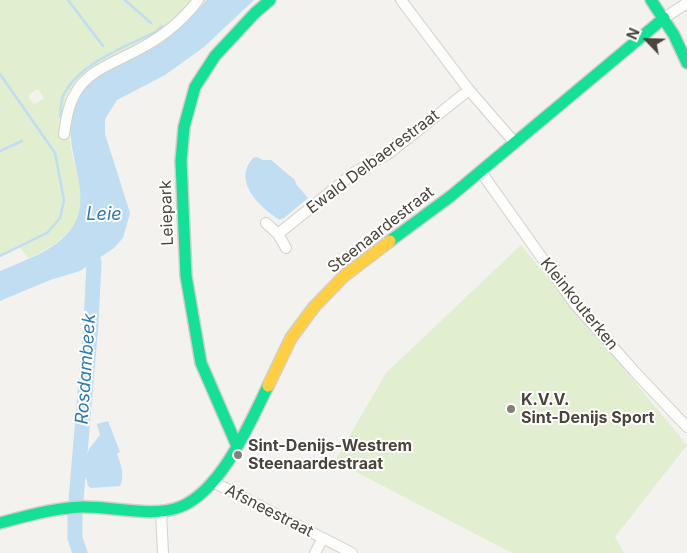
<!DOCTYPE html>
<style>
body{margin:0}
#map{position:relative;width:687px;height:553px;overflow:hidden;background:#f4f2ee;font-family:Inter,sans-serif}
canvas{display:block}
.north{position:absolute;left:622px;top:15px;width:50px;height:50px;-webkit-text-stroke:4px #fff;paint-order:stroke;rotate:294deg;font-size:14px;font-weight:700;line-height:20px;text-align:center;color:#4b4439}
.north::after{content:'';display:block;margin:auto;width:18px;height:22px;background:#4b4439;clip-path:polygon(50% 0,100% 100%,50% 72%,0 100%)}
</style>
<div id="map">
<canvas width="687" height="553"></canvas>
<div class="north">N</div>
</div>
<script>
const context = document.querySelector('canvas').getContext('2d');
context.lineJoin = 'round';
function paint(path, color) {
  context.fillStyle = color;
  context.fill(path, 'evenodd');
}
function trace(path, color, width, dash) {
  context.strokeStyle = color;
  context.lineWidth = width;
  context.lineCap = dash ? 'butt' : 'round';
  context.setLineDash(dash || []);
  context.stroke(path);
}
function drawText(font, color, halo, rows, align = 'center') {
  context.font = font + ' Inter,sans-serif';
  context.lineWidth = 4;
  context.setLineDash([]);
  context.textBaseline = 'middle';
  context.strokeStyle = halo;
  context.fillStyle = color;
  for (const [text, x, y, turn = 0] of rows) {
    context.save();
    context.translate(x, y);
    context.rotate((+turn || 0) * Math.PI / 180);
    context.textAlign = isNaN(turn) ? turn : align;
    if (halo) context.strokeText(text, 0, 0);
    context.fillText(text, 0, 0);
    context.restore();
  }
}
paint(new Path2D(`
 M0 0H207L167 39 75 103C72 115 70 128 70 141 71 158 79 174 81 190 86 227 58 244 29 258L23 252 19 245 0 256ZM38 89 44 98 34 105 28 95Z
 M521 245 687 445 615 537 624 553H512L335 461 386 373Z`), '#e1eecf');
paint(new Path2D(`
 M207 0H254L204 47 165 75 117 100 105 119V134L130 213 123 238 114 248 80 271 50 280 0 301V271C16 264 33 258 48 249 121 206 43 147 82 91 97 71 125 63 146 51 170 38 188 20 207 0Z
 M257 157 263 160H271L295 180 296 184 308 198 284 218 280 220C259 207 232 181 253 158Z
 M108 421 120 452 117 454C121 465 125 475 120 486L91 488 88 486 86 478 83 477 84 455H87L89 449 100 435 97 424Z`), '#c0ddf1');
trace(new Path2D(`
 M68 0 103 46
 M125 0 151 23
 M0 74 55 153 64 200 60 218 47 233 0 256
 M60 116C61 109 61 102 63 96 78 64 126 46 156 32L162 26
 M0 151 22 141
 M79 465H84`), '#c0ddf1', 2.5);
trace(new Path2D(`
 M76 500 91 323 94 263 89 243
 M75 516V538L80 553`), '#c0ddf1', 15);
const street = new Path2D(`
 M401 0 469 90 515 143
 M664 18 687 3
 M64 134C66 121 68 106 75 94 88 69 121 60 143 47 164 36 185 18 198 0
 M481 172 574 303 635 372 687 427
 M266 223 278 234 286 248
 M278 234 355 172 388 154 469 90
 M213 482 352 553
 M161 511 163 553
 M315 553 323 538`);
const fast = new Path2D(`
 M651 0 674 35 687 63
 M390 241 451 196 664 18
 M237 446 201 363 186 276 181 161 184 127 195 87 215 56 255 13 270 0
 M0 523C27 516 54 508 82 507 112 506 152 518 180 507 221 491 250 423 268 386`);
const slow = new Path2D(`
 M268 386 291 338 314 307 344 276 390 241`);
trace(street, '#d2d0cb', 12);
trace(fast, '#d3cfc5', 14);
trace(slow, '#d3cfc5', 14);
trace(street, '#fdfdfc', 10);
trace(fast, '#16e098', 11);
trace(slow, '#ffcf43', 11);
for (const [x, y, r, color] of [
 [511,409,5,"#868178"],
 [238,455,5,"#868178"]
]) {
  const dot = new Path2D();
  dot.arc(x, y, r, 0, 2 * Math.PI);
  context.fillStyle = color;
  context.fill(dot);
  trace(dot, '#fff', 2);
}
drawText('16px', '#4b4439', '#fff', [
 ["Ewald Delbaerestraat",373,162,-37],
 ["Leiepark",167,213,-92],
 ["Steenaardestraat",381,230,-38],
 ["Kleinkouterken",579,304,51],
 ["Afsneestraat",269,511,27]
]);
drawText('bold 16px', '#4b4439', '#fff', [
 ["K.V.V.",521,400],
 ["Sint-Denijs Sport",521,418],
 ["Sint-Denijs-Westrem",248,446],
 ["Steenaardestraat",248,464]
], 'left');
drawText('italic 18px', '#2e7ab2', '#fff', [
 ["Leie",104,215],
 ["Rosdambeek",86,369,-86]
]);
</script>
